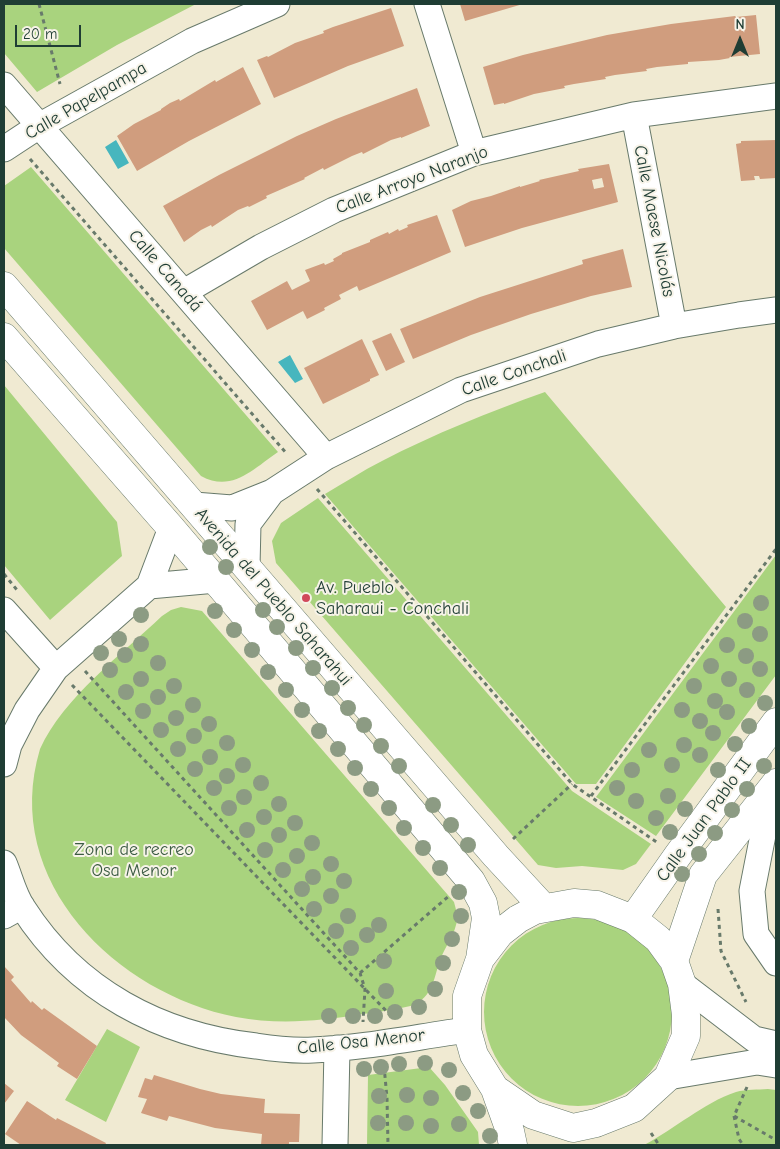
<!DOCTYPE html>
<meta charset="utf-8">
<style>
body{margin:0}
#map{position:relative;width:780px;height:1149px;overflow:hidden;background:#f0ead2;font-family:"Comic Neue",sans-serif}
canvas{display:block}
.frame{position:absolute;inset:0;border:5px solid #1f3d34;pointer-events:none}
.north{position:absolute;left:715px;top:15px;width:50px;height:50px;-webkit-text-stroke:4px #f7f3e8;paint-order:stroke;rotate:0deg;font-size:14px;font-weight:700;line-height:20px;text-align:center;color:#1f3d34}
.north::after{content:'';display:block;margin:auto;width:18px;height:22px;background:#1f3d34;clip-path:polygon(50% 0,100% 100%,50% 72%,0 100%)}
.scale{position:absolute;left:15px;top:25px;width:66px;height:22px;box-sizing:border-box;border:2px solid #1f3d34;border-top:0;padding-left:6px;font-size:15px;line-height:18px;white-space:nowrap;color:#1f3d34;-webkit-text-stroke:4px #f7f3e8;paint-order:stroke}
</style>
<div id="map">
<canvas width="780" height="1149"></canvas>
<div class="frame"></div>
<div class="north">N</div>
<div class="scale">20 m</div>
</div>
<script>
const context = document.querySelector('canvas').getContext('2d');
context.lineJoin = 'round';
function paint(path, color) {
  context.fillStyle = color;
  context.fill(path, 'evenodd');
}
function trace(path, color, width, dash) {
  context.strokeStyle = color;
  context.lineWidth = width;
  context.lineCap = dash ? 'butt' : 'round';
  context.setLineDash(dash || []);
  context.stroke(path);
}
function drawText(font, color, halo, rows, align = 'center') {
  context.font = font + ' "Comic Neue",sans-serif';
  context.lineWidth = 4;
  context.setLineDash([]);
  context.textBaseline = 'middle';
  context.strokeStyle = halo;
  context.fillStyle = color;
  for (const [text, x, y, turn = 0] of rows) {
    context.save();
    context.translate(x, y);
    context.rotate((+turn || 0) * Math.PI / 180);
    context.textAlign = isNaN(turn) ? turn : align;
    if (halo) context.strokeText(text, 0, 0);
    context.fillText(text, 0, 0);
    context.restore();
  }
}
paint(new Path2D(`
 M4 4H196L117 45 37 92 4 53Z
 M31 167 278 452C253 469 232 493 201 476L4 248V186Z
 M4 385 117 522 122 556 50 620 4 565Z
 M545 392 726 607 596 784H576L325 494C344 483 362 471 382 461 434 434 489 412 545 392Z
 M318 498 572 791 651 844 636 864 623 870 582 866 556 868 538 865 276 563 272 541 281 523Z
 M776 555V675L656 836 596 797Z
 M181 607 202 611 454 902C456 910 459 918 456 925 453 937 445 947 441 958 433 978 435 992 415 1005 398 1009 381 1012 363 1014 320 1021 279 1025 236 1017 118 994 0 882 40 749 63 698 122 654 162 616L171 610Z
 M484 1012a94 94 0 1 1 188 0a94 94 0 1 1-188 0Z
 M107 1029 140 1047 106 1122 65 1100Z
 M429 1067 445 1085 478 1132 479 1145H367L368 1075Z
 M768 1089 776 1090V1145H644C675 1129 703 1103 736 1092 746 1089 758 1090 768 1089Z`), '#a9d37e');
paint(new Path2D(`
 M116 140 129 163 118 169 105 147Z
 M290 355 303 379 295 383 278 362Z`), '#47b6be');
paint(new Path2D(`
 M460 4H523L465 21Z
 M391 8 404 46 348 66 274 98 257 60 267 56 268 57 295 43 324 33 323 31 333 27Z
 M756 15 760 54 729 57 730 58 719 60 688 62V64L657 67 646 69 647 71 615 75 605 77 606 79 574 84 564 86 565 88 534 94 504 104V103L494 105 483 67 523 55 607 35 671 24 735 16 736 17Z
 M243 67 261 104 189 141 137 171 117 136 134 124 161 110V109L170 103 179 99 180 101 215 80 216 82Z
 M417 88 430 126 401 138V137L391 140 363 154 362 152 352 156 324 170 323 168 304 178 305 179 266 196 267 198 249 207 248 206 238 210 212 227 211 225 201 230 184 242 163 206 219 175 297 136 336 119Z
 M776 140V178L760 179 759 176H754L755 180 741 181 736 144 741 143V141Z
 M609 164 618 202 522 228 465 247 452 210 471 201 491 196 520 186V187L540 181 539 180 579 171 578 169ZM602 178 604 187 594 189 592 180Z
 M437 215 451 252 359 291 357 286 339 295 341 299 324 308 325 310 307 319 303 311 267 330 251 301 287 281 292 290 310 281 305 270 324 263 325 265 334 261 333 259 342 254V253L370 242V240L388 232 389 234 398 229 399 231 408 227 407 225Z
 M623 249 632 287 591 296 531 314 471 335 413 359 400 329 480 297 583 264 582 260Z
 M391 333 405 362 386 371 372 341Z
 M362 339 379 375 370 379V381L323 404 304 368Z
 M4 966 14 977 11 980 31 1003 32 1001 42 1010 44 1008 97 1046 77 1079 57 1066 59 1063 21 1035 4 1017Z
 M154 1075 200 1089 221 1094 265 1099 264 1113 300 1114 299 1142H289V1145H261L262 1134 215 1128 169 1116 167 1121 141 1113 147 1099 138 1097 145 1078 152 1080Z
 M4 1083 14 1091 4 1104Z
 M27 1101 56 1120 57 1118 106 1143 105 1145H21L5 1134Z`), '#d09d7e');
const street = new Path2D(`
 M427 4 474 153
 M4 85 326 457
 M634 115 674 326
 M4 149 39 126 192 41 277 4
 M184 292 261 247 334 210 474 153 634 115 776 96
 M194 505 232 508 272 492 326 457 461 390 598 344 674 326 739 315 776 310
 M171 528 149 586 216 580
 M247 567 248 524 272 492
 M4 610 56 668
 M4 764 9 745 27 710 56 668 149 586
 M772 789 752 891 756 934 776 963
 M4 863C10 877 14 895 23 908 76 991 160 1035 256 1046 275 1049 294 1051 313 1050 364 1048 416 1037 467 1030
 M4 916 22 906
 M682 984 754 1039 776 1044
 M668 1077 757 1062 776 1065
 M335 1145 337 1048`);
const secondary = new Path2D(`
 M4 286 496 856 544 908
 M4 337 171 528 471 881 483 903 486 918 480 959
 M633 919 678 855 776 722
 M674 961 703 875 776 783
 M495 1089 533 1115 573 1128 596 1123 634 1108 668 1077 686 1036V1015L682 984 674 961 658 939 633 919 597 905 574 903 535 910 518 919 500 933 480 959 467 996V1030L474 1055 495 1089 510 1131 513 1145`);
trace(street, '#687a6b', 27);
trace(secondary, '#687a6b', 29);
trace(new Path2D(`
 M39 4 60 84
 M30 159 287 454
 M317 489 572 784 658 843
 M4 574 17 590
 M85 671 360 973 365 989 363 1022
 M72 685 394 1019
 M591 796 776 549
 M513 839 572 784
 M718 909 721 951 746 1002
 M360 973 450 895
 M384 1066 387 1098 388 1145
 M747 1087 734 1116 776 1140
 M734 1116 739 1139 743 1145
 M651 1133 659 1145`), '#687a6b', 3, [4, 4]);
trace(street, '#fff', 25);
trace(secondary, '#fff', 28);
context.fillStyle = '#8c9b83';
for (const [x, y] of [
 [210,547],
 [226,567],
 [761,603],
 [263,610],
 [215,611],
 [141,615],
 [745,621],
 [277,627],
 [234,630],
 [760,634],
 [119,639],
 [141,644],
 [727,645],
 [296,648],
 [252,650],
 [101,653],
 [125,655],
 [746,656],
 [158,663],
 [711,666],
 [313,668],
 [760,669],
 [110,670],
 [268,672],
 [141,679],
 [729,679],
 [174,686],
 [694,686],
 [332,688],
 [286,690],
 [747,690],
 [126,692],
 [158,697],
 [715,701],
 [765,703],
 [193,705],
 [348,708],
 [302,710],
 [682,710],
 [143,711],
 [727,712],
 [176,718],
 [700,721],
 [209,724],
 [364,725],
 [749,726],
 [161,730],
 [319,731],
 [713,733],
 [194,736],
 [227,743],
 [735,744],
 [684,745],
 [381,746],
 [178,749],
 [338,749],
 [649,750],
 [700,755],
 [210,757],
 [243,765],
 [672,765],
 [399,766],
 [764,766],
 [355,768],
 [195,769],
 [632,770],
 [718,770],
 [227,776],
 [261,783],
 [214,788],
 [617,788],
 [371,789],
 [747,789],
 [668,796],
 [244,797],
 [636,801],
 [279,804],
 [433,805],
 [229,808],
 [389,808],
 [685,809],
 [732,810],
 [264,817],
 [656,818],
 [295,823],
 [451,825],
 [404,828],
 [247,830],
 [670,832],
 [715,833],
 [279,835],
 [312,843],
 [468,845],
 [423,848],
 [265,850],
 [699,854],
 [297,856],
 [331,864],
 [440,868],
 [283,870],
 [682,874],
 [313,877],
 [344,881],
 [302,889],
 [459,892],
 [331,896],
 [314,909],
 [348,916],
 [461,916],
 [379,925],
 [336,931],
 [367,935],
 [452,939],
 [351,948],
 [384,961],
 [443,963],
 [435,989],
 [386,991],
 [419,1007],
 [395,1012],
 [329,1016],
 [353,1016],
 [375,1016],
 [425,1063],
 [399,1064],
 [381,1067],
 [364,1069],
 [449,1070],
 [463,1093],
 [407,1095],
 [379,1096],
 [431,1098],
 [478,1111],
 [378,1123],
 [406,1123],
 [459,1124],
 [431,1126],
 [490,1136]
]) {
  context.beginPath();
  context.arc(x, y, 8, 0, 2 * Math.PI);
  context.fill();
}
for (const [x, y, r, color] of [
 [306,598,5,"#d1495b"]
]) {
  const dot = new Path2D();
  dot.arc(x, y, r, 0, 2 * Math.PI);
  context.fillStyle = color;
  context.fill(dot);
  trace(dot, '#f7f3e8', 2);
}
drawText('18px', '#1f3d34', '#f7f3e8', [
 ["Calle Papelpampa",86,101,-30],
 ["Calle Arroyo Naranjo",412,180,-21],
 ["Calle Maese Nicolás",654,221,79],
 ["Calle Canadá",165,271,49],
 ["Calle Conchali",514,373,-19],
 ["Avenida del Pueblo Saharahui",273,597,49],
 ["Calle Juan Pablo II",704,820,-54],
 ["Calle Osa Menor",361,1042,-6]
]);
drawText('18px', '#1f3d34', '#f7f3e8', [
 ["Av. Pueblo",316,588],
 ["Saharaui - Conchali",316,609]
], 'left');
drawText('18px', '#3b5b43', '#f7f3e8', [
 ["Zona de recreo",134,850],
 ["Osa Menor",134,871]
]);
</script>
